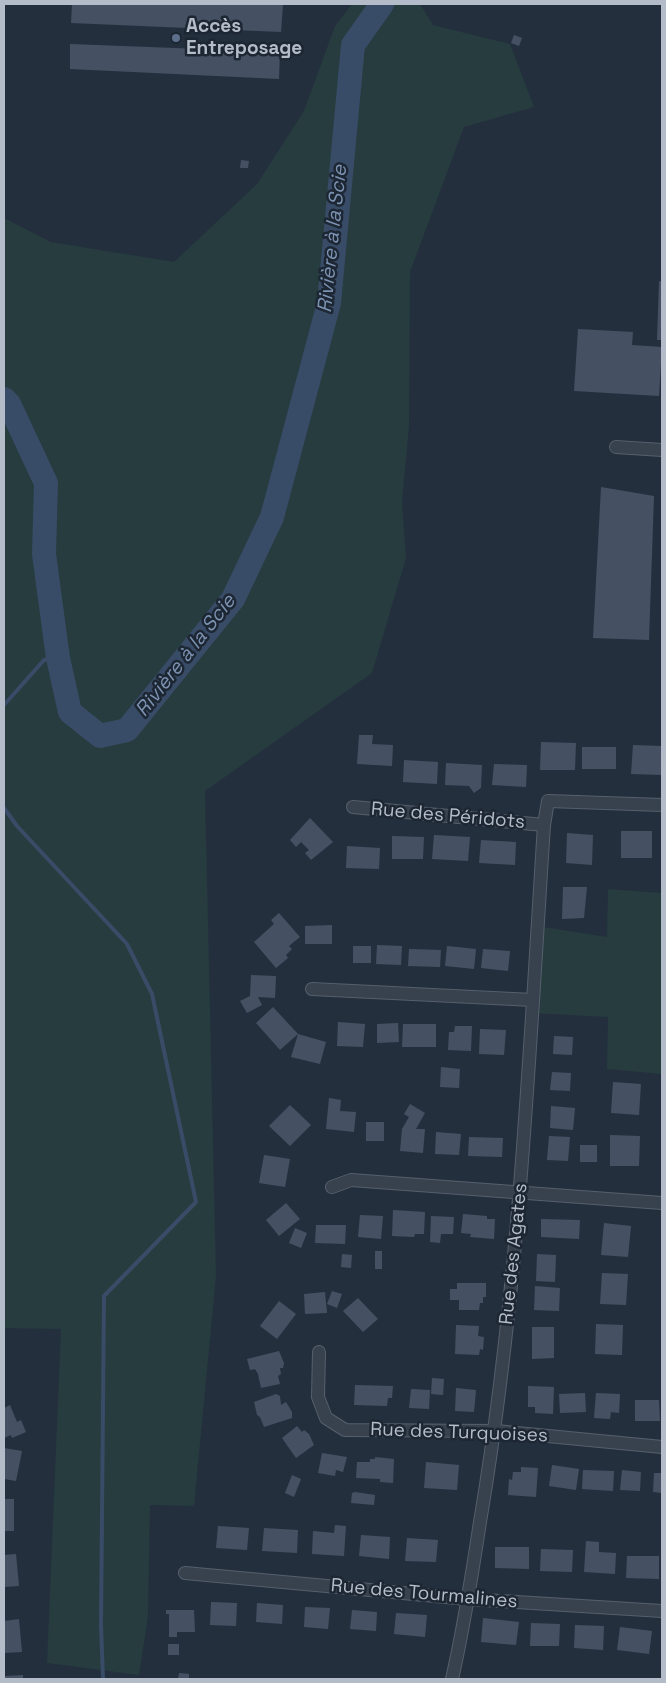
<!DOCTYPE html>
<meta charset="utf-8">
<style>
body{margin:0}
#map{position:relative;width:666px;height:1683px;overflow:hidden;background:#242f3e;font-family:"Space Grotesk",sans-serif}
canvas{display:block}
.frame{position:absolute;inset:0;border:5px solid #b4bcc9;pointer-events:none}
</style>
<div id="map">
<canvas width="666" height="1683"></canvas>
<div class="frame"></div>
</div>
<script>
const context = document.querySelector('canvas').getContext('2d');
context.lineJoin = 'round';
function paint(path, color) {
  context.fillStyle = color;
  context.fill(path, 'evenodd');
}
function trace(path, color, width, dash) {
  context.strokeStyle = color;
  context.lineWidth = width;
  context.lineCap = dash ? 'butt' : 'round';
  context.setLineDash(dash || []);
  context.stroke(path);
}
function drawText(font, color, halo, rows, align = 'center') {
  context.font = font + ' "Space Grotesk",sans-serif';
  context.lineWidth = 5;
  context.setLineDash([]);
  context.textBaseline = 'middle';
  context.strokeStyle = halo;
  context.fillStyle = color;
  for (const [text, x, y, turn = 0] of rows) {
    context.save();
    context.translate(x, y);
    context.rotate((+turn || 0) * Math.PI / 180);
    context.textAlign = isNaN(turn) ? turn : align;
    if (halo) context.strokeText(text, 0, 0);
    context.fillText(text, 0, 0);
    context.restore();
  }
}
paint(new Path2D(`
 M352 4H420L433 25 510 44 534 107 464 127 410 272 409 426 402 502 406 558 372 673 205 791 216 1276 194 1506 150 1505 148 1616 139 1675 47 1663 61 1329 4 1328V218L51 242 174 262 257 184 304 111 335 26Z
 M608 889 662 893V1074L607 1069 608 1017 532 1013 537 926 607 937Z`), '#263c3f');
trace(new Path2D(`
 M4 705 44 660 58 658
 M4 808 17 826 127 944 152 994 196 1202 104 1296 101 1625 103 1679`), '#394c67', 4);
trace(new Path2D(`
 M4 399 9 404 46 483 44 554 58 658 70 712 100 736 127 730 233 599 272 517 329 303 353 45 382 4`), '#394c67', 24);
paint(new Path2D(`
 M72 4H283L281 32 71 23Z
 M514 35 522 38 519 46 511 43Z
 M70 44 280 52 279 79 70 69Z
 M241 160 249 161 248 168H240Z
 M659 281 662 282V340H657Z
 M578 329 633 332 632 345 662 347 659 396 574 391Z
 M601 487 654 496 649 640 593 638Z
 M359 735H373L372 744 393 745 392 766 357 764Z
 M541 742 576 743 575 770H540Z
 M633 745 662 746V775L631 774Z
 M582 747H616V769H582Z
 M404 760 438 762 437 784 403 782Z
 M446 763 482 765 481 788 474 793 469 786 445 785Z
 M494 764 527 765 526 787 492 785Z
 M310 818 333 842 311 860 305 853 309 850 301 842 296 847 290 840Z
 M621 831H652V858H621Z
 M567 833 593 835 592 865 566 863Z
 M434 835 470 837 468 861 432 859Z
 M392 836 424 837 423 859H392Z
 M481 840 516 842 515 865 479 863Z
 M347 846 380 848 379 869 346 868Z
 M563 887H587L584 918 562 919Z
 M279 913 300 937 289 946 292 949 286 955 288 958 276 968 254 942 274 924 271 920Z
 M332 925V944H305V926Z
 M377 945 402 946 401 965 376 964Z
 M353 946H371V963H353Z
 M447 946 476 949 474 969 445 966Z
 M409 949 441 950 440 967 408 966Z
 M483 949 510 951 508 971 481 968Z
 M251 975 276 976 275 998 258 997 262 1005 247 1013 240 1001 250 996Z
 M273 1007 298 1034 280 1050 256 1023Z
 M338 1022 365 1024 363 1047 337 1046Z
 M398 1023 399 1042 377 1043V1024Z
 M403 1024H436V1047H402Z
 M455 1026H472L471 1051 448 1050 449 1032H454Z
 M480 1029 506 1030 504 1055 479 1054Z
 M298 1034 326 1042 320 1064 291 1057Z
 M554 1036 573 1037 572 1055 553 1054Z
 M441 1067 460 1069 459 1088 440 1087Z
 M552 1072 571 1073 570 1091 550 1090Z
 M613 1082 641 1084 639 1115 611 1113Z
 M329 1098 341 1100 340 1111 356 1112 354 1132 326 1129Z
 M410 1104 425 1113 416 1129H425L423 1153 400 1151 402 1129 409 1117 404 1114Z
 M290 1105 311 1125 290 1146 269 1126Z
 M551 1106 575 1108 573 1130 550 1128Z
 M366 1122H384V1141H366Z
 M436 1132 461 1134 459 1155 435 1154Z
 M610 1135 640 1136 639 1166H610Z
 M549 1136 570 1137 568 1161 547 1160Z
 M469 1137 503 1138 502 1157 468 1156Z
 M580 1145H597V1162H580Z
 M264 1155 290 1159 285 1187 259 1183Z
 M286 1203 300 1219 279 1236 266 1220Z
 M393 1210 425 1212 424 1234H415L414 1237 392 1236Z
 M463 1214 487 1216V1219H495L494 1239 470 1237 471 1234 461 1233Z
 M360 1215 383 1216 381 1239 358 1237Z
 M431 1216 454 1217 453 1234H441L440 1243 430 1242Z
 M541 1219 580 1220 579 1239 541 1237Z
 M604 1223 631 1226 628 1257 601 1255Z
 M316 1225H346L345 1244 315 1243Z
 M295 1228 307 1233 301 1248 289 1243Z
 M375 1251H382V1269H375Z
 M342 1254 352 1255 351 1268 341 1267Z
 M537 1254 556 1255 555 1282 536 1281Z
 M602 1273 628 1274 626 1305 600 1304Z
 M457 1283H486V1297H483V1303H480L479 1310H459V1300H450V1289H457Z
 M535 1286 560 1288 559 1311 534 1310Z
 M332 1291 342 1294 337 1308 327 1304Z
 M325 1292 327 1313 305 1314 304 1294Z
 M358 1298 378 1319 363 1332 343 1311Z
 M279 1301 296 1314 277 1339 260 1326Z
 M596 1324 623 1325 622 1355 595 1354Z
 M456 1325 479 1326 478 1336 484 1337 483 1350 480 1349 479 1355 455 1354Z
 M532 1327H554V1358L532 1359Z
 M279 1351 284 1363 283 1368H280L281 1374 278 1376 280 1384 261 1388 258 1374 255 1369 250 1370 247 1359Z
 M432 1378 444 1379 443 1395 431 1394Z
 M355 1385 393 1386 392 1398H388L387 1406 354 1405Z
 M528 1386 554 1387 553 1414 535 1413V1407H528Z
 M456 1388 476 1390 474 1412 455 1411Z
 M411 1389 430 1390 429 1409 409 1408Z
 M585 1393 586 1412 560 1413 559 1394Z
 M596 1393 620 1394 619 1413 611 1412 610 1419 594 1418Z
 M276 1394 280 1396 281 1405 286 1402 292 1412V1418L264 1427 260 1417 257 1415 254 1402Z
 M635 1400H659L660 1421H635Z
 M10 1405 17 1422 21 1420 26 1432 12 1438 11 1435 4 1438V1408Z
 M297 1426 302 1432 304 1430 309 1434 314 1445 296 1458 282 1438Z
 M4 1448 22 1451 16 1481 4 1479Z
 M322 1453 347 1457 343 1472 336 1470 335 1476 318 1473Z
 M375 1457 394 1459 393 1483 380 1482V1479L356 1478 357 1462H370V1459H375Z
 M426 1462 459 1465 457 1490 424 1488Z
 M552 1465 579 1469 576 1490 549 1486Z
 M521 1467 538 1468 536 1497 508 1495 509 1479 512 1480 513 1472H521Z
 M583 1470 614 1471 613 1491 582 1489Z
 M622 1470 641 1472 640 1491 620 1490Z
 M654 1473H662V1493L653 1492Z
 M292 1475 301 1479 294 1497 285 1493Z
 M355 1492 375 1495 374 1505 351 1503 352 1493Z
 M4 1499H14V1531H4Z
 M335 1525 346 1526 344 1556 312 1554 313 1531 334 1533Z
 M218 1526 249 1528 247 1550 216 1548Z
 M264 1528 298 1530 297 1553 262 1551Z
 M361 1535 390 1537 389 1559 359 1556Z
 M407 1538 438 1540 436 1562 405 1561Z
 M586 1541 599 1542V1552L616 1553 615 1574 584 1572Z
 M495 1547H529V1569L495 1568Z
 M541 1549 573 1550 572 1572 540 1571Z
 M16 1554 19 1586 4 1587V1555Z
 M627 1556H659V1579L626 1578Z
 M211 1602 237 1603 236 1626 210 1625Z
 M257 1603 283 1605 282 1624 256 1622Z
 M305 1607 330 1608 328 1629 304 1627Z
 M166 1610H194L195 1632H177V1637H169V1614H166Z
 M352 1610 377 1612 376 1631 350 1629Z
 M396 1613 427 1615 425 1637 394 1634Z
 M483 1618 519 1622 516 1645 481 1642Z
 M19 1619 22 1652 4 1653V1621Z
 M531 1623 560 1624 559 1646H530Z
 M575 1625 604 1626 603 1650 574 1648Z
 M620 1627 652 1631 649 1654 617 1650Z
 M168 1644H179V1655H168Z
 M179 1673 189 1674V1679H178Z
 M23 1675V1679H4V1676Z`), '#455162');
const minor = new Path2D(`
 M616 447 662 450
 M353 807 544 825
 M312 989 533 1000
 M332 1187 351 1180 662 1203
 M319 1352 318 1397 326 1418 345 1430 496 1431 662 1447
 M185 1573 468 1599 662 1611
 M452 1679C464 1627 472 1575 480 1522 519 1291 529 1058 544 825L548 801 662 805`);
trace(minor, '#565f6c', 14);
trace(minor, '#38414e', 12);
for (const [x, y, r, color] of [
 [176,38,5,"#5c6f8a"]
]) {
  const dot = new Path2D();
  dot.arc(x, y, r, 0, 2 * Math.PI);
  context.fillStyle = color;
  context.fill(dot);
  trace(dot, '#1d2633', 2);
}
drawText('bold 19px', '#b4bcc9', '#1d2633', [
 ["Accès",186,27],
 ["Entreposage",186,49]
], 'left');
drawText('19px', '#b4bcc9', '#1d2633', [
 ["Rue des Péridots",448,816,5],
 ["Rue des Agates",514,1254,-84],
 ["Rue des Turquoises",459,1433,2],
 ["Rue des Tourmalines",424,1594,5]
]);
drawText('italic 20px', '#7c92b1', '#1d2633', [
 ["Rivière à la Scie",333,239,-84],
 ["Rivière à la Scie",186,656,-52]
]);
</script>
